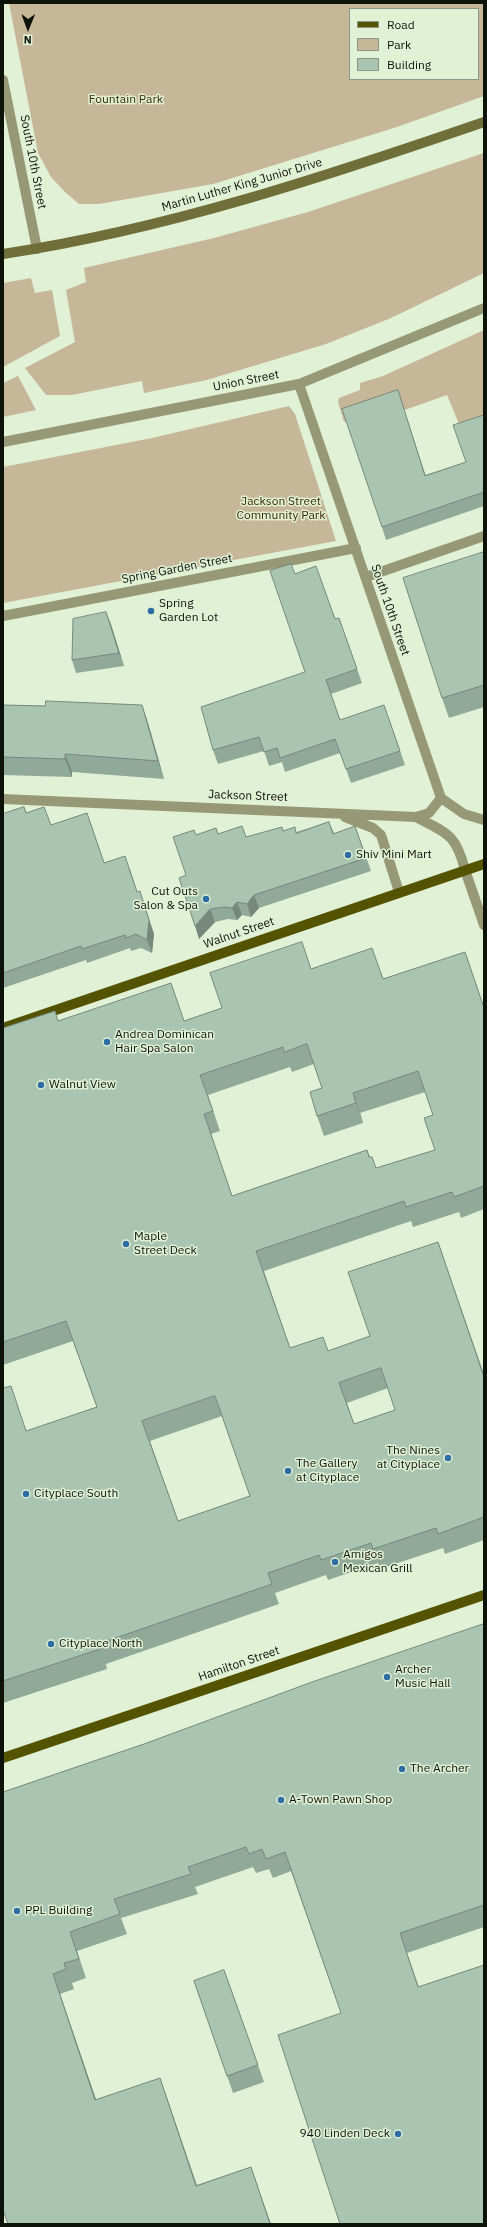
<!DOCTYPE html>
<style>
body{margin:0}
#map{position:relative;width:487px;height:2227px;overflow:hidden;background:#e1f1d5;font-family:"IBM Plex Sans",sans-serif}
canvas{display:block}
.frame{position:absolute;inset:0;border:4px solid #0e130a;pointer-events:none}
.legend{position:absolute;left:349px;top:8px;width:130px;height:72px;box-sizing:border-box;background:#e1f1d5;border:1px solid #8d9884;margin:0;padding:5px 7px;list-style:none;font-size:12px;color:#0e130a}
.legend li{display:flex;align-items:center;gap:8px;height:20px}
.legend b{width:20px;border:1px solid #8d9884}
.north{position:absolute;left:8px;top:8px;width:40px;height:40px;-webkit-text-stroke:3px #e1f1d5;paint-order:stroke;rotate:181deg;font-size:11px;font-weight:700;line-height:16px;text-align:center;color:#0e130a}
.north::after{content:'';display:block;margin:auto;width:14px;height:18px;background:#0e130a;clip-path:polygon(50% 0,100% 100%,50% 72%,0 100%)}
</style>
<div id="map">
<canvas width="487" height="2227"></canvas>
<div class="frame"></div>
<ul class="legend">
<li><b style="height:5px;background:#545300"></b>Road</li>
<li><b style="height:11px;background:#c6b798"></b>Park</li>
<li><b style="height:11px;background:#a9c4b1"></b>Building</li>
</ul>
<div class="north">N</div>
</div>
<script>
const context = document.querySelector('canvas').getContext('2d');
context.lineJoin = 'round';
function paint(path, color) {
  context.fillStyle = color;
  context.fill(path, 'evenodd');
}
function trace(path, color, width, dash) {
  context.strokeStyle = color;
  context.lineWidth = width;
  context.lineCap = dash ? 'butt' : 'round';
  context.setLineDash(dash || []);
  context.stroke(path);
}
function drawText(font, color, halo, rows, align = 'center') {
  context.font = font + ' "IBM Plex Sans",sans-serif';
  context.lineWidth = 3;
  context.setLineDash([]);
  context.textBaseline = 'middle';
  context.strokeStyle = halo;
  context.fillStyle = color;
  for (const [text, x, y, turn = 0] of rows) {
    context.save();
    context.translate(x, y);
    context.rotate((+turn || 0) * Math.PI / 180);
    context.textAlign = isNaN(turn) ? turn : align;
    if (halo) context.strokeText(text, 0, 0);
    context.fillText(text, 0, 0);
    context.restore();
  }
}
paint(new Path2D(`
 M9 3H484V96L397 127 213 184 99 204H79L64 191 51 177 38 153ZM350 9H478V79H350Z
 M484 153V273L391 318 326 344 207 380 144 393 142 381 72 395H46L25 368 75 342 66 290 86 282 84 268 214 238 308 212Z
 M31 278 35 293 52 290 60 336 3 367V283Z
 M484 330V422L462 431 447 395 399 412 395 405 344 422 338 402 339 398 360 390V383L383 376Z
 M18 376 36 410 3 417V383Z
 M289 406 295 414 336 541 3 603V467L152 438Z`), '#c6b798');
trace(new Path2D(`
 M3 80 37 249
 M299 384 441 798 464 814 484 820
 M3 442 299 384 484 308
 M366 577 484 536
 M3 616 356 548
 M416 817 429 813 441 798
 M465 870 484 925`), '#979875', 10);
trace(new Path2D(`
 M3 799 416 817C447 833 456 834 465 870
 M345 817 373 828 381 835 399 892`), '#979875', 10);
trace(new Path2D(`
 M3 254C168 229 327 176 484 122`), '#706f3a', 10);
trace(new Path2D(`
 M3 1028 484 864
 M3 1758 484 1595`), '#545300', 10);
paint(new Path2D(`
 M398 390 402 403 425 475 466 462 484 415V506L386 540 382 527Z
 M484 552V707L449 718 442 698Z
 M295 574 335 619 339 618 362 683 331 694 340 720 389 719 405 765 351 783 340 753 285 772 282 762 269 766 264 751 218 764 213 750 305 672Z
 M106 612 124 666 76 673 72 660Z
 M3 705 45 706 142 705 148 723 164 779 72 772V777L3 775Z
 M24 807 27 813 51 825 87 813 104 862 130 869 137 892 154 934 152 953 141 948 131 951 130 948 87 963 86 960 3 988V814Z
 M329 822 334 833 360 839 371 871 259 908 251 917 242 915 237 920 228 919 215 922 199 939 196 835 216 828 218 834 246 837 283 831 296 832Z
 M465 952 484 1007V1209L461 1218 459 1212 413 1227 411 1221 264 1271 290 1348 328 1351 370 1336 438 1242 484 1374V1540L445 1554 443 1548 380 1569 378 1563 328 1580 326 1575 275 1593 279 1604 106 1664 107 1669 3 1703V1388L27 1431 97 1407 73 1341 3 1365V1028L55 1011 58 1021H184L222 1008 311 969 383 979ZM314 1064 322 1088 317 1116 324 1136 363 1123 360 1113 425 1092 433 1115 435 1150 376 1168 370 1157 367 1150 232 1196 211 1134 220 1131 208 1095 290 1067 292 1072ZM388 1388 395 1410 354 1424 347 1403ZM222 1416 250 1496 178 1521 150 1441Z
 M484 1624V1927L407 1953 419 1987 340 2224 341 2013 291 1871 273 1878 269 1869 256 1873 253 1867 195 1887 198 1894 121 1918 127 1934 77 1951 86 1978 72 1983 74 1989 60 1994 96 2100 160 2078 197 2185 251 2167 258 2187 3 2210V1792L144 1744Z
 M224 1970 264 2082 233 2093 194 1981Z`), '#91a998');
paint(new Path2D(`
 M398 390 402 403 430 489 425 476Z
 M106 612 111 624 124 666 119 653Z
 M142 705 148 723 164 779 158 761Z
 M65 754 72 772V777L65 759Z
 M140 891 154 934 152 953 147 940Z
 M254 895 259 908 251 917 247 904Z
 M237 902 242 915 237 920 232 908Z
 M210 909 215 922 199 939 195 926Z
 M353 1093 360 1113 363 1123 356 1103Z
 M204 1114 211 1134 239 1216 232 1196Z
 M53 1974 60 1994 103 2120 95 2100Z
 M160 2078 167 2098 203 2205 196 2186Z
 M251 2167 258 2187 271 2224H270Z`), '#76897c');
const building = new Path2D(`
 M398 390 425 476 466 462 453 425 484 415V492L382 527 342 409Z
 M484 552V685L442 698 403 578Z
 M291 564 295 574 316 566 335 619 339 618 357 669 326 680 340 720 384 705 400 751 346 769 335 739 280 758 277 748 264 752 259 737 213 750 201 707 305 672 270 571Z
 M106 612 119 653 72 660 73 619Z
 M46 701 142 705 158 761 65 754V759L3 757V705L45 706Z
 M24 807 26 813 44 807 51 825 87 813 104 863 125 856 137 892 140 891 149 920 147 940 136 934 126 938 125 935 82 949 81 946 3 973V814Z
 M329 822 333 834 355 826 366 858 254 895 247 904 237 902 232 908 224 907 210 909 195 926 179 878 186 875 173 837 194 830 196 835 216 828 218 834 242 826 246 837 282 827 283 831 295 827 296 833Z
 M302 942 311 969 372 948 383 979 465 952 484 1008V1186L454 1197 452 1192 406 1207 404 1201 256 1251 290 1348 323 1337 328 1351 370 1336 348 1272 438 1242 483 1374H484V1517L438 1534 436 1528 373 1549 371 1543 321 1560 319 1555 268 1573 272 1584 98 1644 100 1649 3 1681V1388L11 1386 26 1431 97 1407 66 1321 3 1342V1028L55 1011 58 1021 171 983 184 1021 222 1008 210 973ZM307 1044 322 1088 310 1092 317 1116 356 1103 353 1093 418 1071 433 1115 424 1118 435 1150 376 1168 372 1157H369L367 1150 232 1196 204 1114 213 1111 200 1075 283 1047 284 1052ZM381 1368 395 1410 354 1424 339 1383ZM215 1396 250 1496 178 1521 142 1421Z
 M484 1624V1905L400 1933 418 1987 484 1965V2224H338H340L278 2035 341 2013 285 1852 266 1859 262 1849 249 1854 246 1847 188 1867 191 1874 114 1899 120 1914 70 1932 79 1959 64 1963 66 1969 53 1974 95 2100 160 2078 196 2186 251 2167 270 2224H8L3 2210V1792L144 1744 312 1682Z
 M224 1970 258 2065 227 2076 194 1981Z`);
paint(building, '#a9c4b1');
trace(building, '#76897c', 1);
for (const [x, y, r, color] of [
 [151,611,4,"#2d6da3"],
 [348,855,4,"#2d6da3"],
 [206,899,4,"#2d6da3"],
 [107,1042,4,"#2d6da3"],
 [41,1085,4,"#2d6da3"],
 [126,1244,4,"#2d6da3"],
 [448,1458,4,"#2d6da3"],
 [288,1471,4,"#2d6da3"],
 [26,1494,4,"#2d6da3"],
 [335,1562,4,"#2d6da3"],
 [51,1644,4,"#2d6da3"],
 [387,1677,4,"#2d6da3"],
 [402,1769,4,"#2d6da3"],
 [281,1800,4,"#2d6da3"],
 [17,1911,4,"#2d6da3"],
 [398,2134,4,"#2d6da3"]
]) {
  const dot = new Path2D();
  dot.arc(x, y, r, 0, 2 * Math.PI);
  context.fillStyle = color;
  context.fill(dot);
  trace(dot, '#e1f1d5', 1.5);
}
drawText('12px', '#3c2a00', '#e1f1d5', [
 ["Fountain Park",126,100],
 ["Jackson Street",281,502],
 ["Community Park",281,516]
]);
drawText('12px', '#0e130a', '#e1f1d5', [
 ["South 10th Street",33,162,79],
 ["Martin Luther King Junior Drive",242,185,-16],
 ["Union Street",246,381,-11],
 ["Spring Garden Street",177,569,-11],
 ["South 10th Street",390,610,71],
 ["Jackson Street",248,796,2],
 ["Walnut Street",239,933,-19],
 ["Hamilton Street",239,1664,-19]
]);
drawText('12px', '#0e130a', '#e1f1d5', [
 ["Spring",159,604],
 ["Garden Lot",159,618],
 ["Shiv Mini Mart",356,855],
 ["Cut Outs",198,892,"right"],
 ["Salon & Spa",198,906,"right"],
 ["Andrea Dominican",115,1035],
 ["Hair Spa Salon",115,1049],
 ["Walnut View",49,1085],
 ["Maple",134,1237],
 ["Street Deck",134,1251],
 ["The Nines",440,1451,"right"],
 ["at Cityplace",440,1465,"right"],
 ["The Gallery",296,1464],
 ["at Cityplace",296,1478],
 ["Cityplace South",34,1494],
 ["Amigos",343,1555],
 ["Mexican Grill",343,1569],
 ["Cityplace North",59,1644],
 ["Archer",395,1670],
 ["Music Hall",395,1684],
 ["The Archer",410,1769],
 ["A-Town Pawn Shop",289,1800],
 ["PPL Building",25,1911],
 ["940 Linden Deck",390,2134,"right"]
], 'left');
</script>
